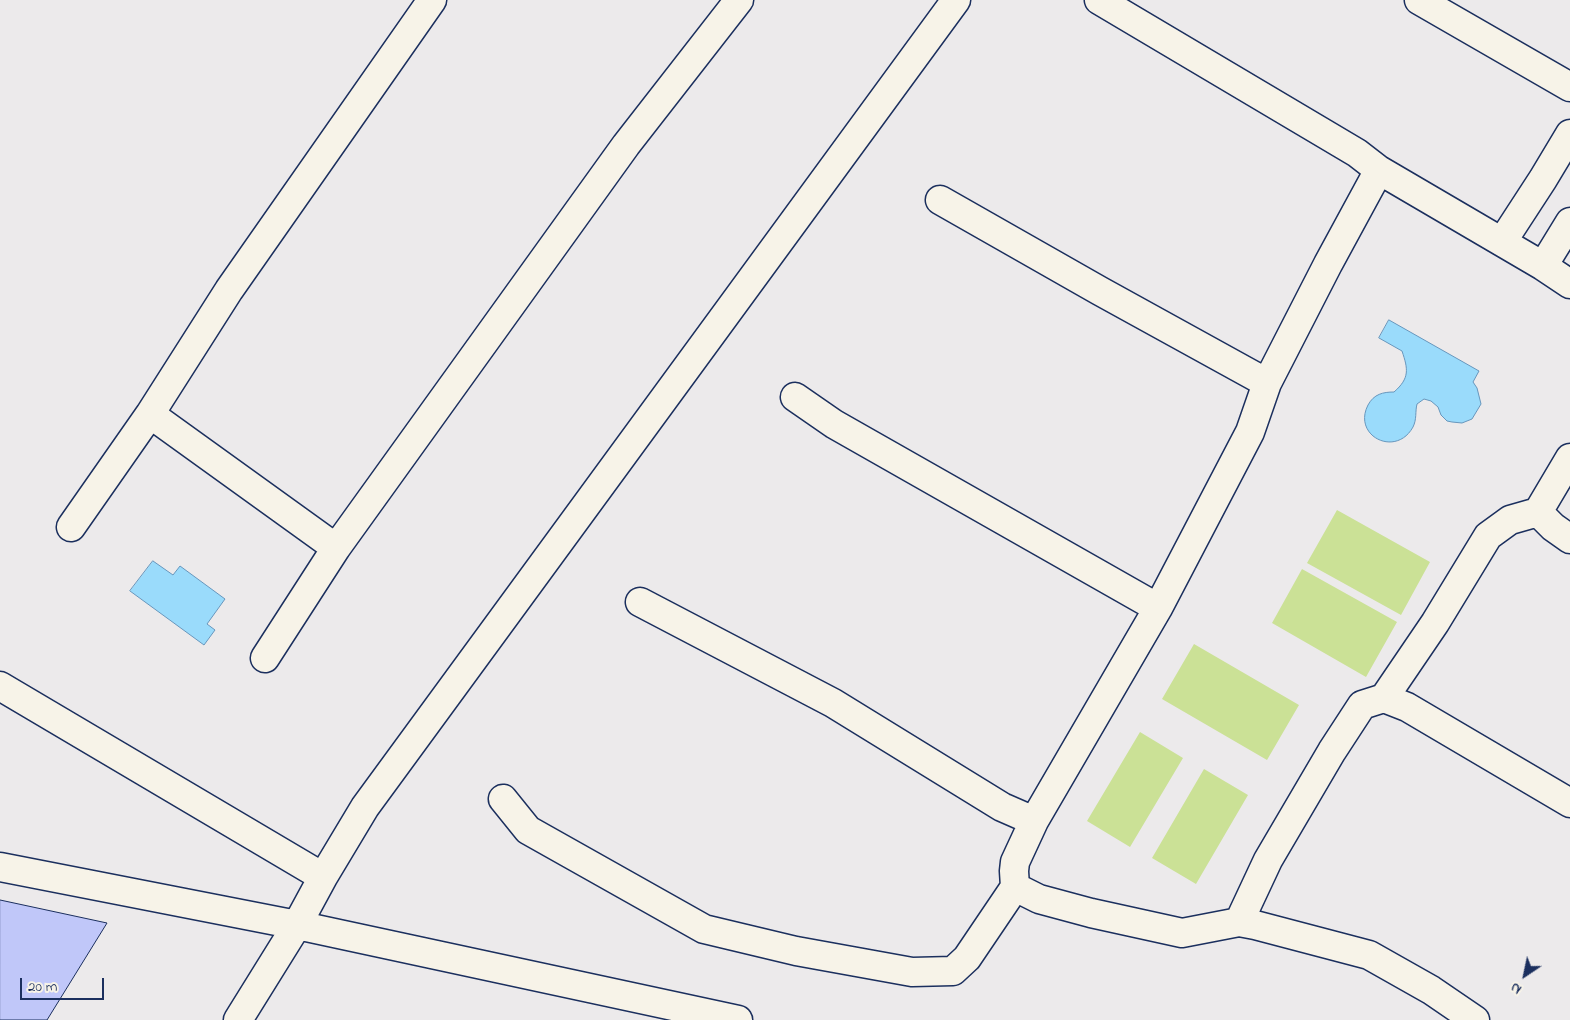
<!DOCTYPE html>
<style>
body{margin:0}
#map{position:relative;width:1570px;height:1020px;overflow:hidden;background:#eceaeb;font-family:"Indie Flower",sans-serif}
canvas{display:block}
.north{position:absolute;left:1500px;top:950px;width:50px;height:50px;-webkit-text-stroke:4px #f7f3e8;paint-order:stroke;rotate:214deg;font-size:14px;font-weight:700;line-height:20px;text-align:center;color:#1b2f5e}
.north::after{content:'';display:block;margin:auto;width:18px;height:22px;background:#1b2f5e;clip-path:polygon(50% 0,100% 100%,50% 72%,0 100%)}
.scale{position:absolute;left:20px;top:978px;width:84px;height:22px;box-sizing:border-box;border:2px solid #1b2f5e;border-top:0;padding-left:6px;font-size:15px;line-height:18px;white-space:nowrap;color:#1b2f5e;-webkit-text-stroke:4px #f7f3e8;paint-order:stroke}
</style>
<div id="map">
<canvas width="1570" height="1020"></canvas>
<div class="north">N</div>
<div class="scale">20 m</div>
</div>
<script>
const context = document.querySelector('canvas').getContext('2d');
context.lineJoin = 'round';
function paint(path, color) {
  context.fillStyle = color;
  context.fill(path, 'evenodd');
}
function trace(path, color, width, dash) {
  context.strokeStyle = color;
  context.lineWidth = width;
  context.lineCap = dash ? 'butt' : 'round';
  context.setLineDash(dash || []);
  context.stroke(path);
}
paint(new Path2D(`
 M1337 510 1430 562 1401 615 1307 563Z
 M1302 569 1397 622 1366 677 1272 623Z
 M1194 644 1299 705 1267 760 1162 699Z
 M1140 732 1183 758 1130 847 1087 821Z
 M1204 769 1248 795 1196 884 1152 858Z`), '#cbe196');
const water = new Path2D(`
 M1389 320 1479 371 1473 382 1477 388 1481 404 1472 419 1462 423 1452 422 1447 421 1441 415 1438 407 1431 401 1424 399 1417 404C1415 412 1417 419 1413 427 1396 458 1352 436 1368 405 1374 394 1383 392 1394 392 1410 378 1408 369 1402 351L1379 338Z
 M153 561 173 575 180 566 225 599 207 624 215 630 204 645 130 591Z`);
paint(water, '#9adbfb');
trace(water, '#6796bc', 1);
const building = new Path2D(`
 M0 900 107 923 47 1020H0Z`);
paint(building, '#c0c7f9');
trace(building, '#1b2f5e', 1);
const minor = new Path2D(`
 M432 0 229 290 150 414 336 548 626 145 739 0
 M1099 0 1357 153 1379 170 1543 266 1570 284
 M940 200 1100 291 1267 383
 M1502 242 1543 179 1570 134
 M1543 266 1570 222
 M795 397 834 424 1158 608
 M1538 512 1553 527 1570 539
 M71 527 150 414
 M640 602 833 703 1002 807 1034 821
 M265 658 336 548
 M0 686 323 877
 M1384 698 1407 707 1570 803
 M503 799 528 830 704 929 796 951 912 972 953 971 967 958 1015 887 1014 871 1015 862 1034 821 1158 608 1250 432 1267 383 1328 264 1379 170
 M0 867 297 925 738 1020
 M1015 887 1039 899 1091 913 1182 933 1239 922 1255 925 1369 955 1431 990 1475 1020
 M1239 922 1268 860 1332 751 1362 705 1384 698 1435 623 1488 536 1510 520 1538 512 1570 458
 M238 1020 297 925 323 877 365 807 956 0`);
const tertiary = new Path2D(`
 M1419 0 1570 87`);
trace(minor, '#1b2f5e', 31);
trace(tertiary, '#1b2f5e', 31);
trace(minor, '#f7f3e8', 28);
trace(tertiary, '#f7f3e8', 28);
</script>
